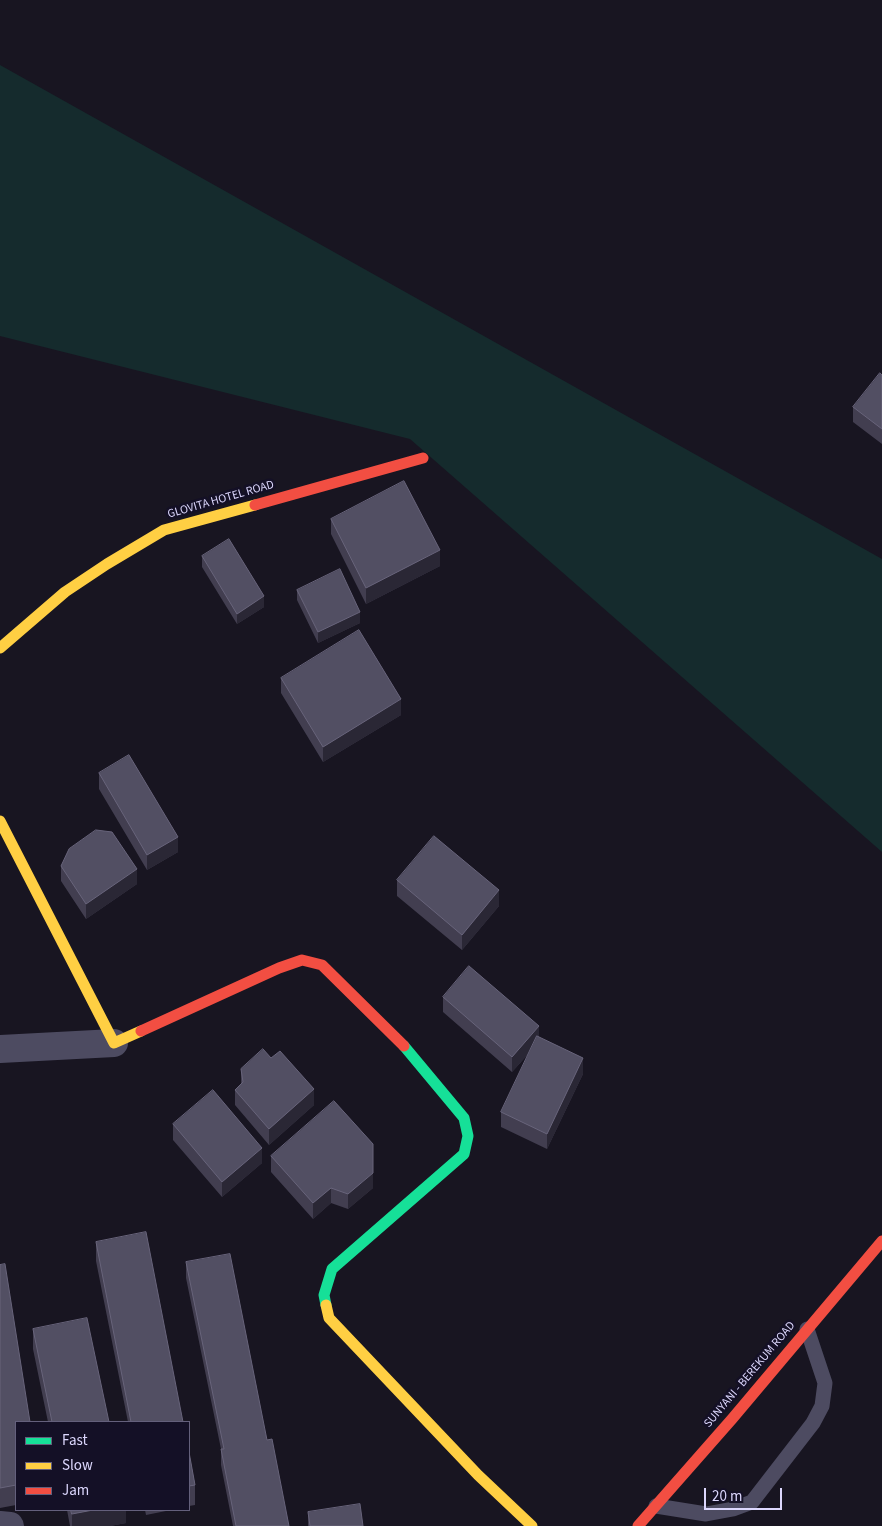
<!DOCTYPE html>
<style>
body{margin:0}
#map{position:relative;width:882px;height:1526px;overflow:hidden;background:#181521;font-family:"Source Sans 3",sans-serif}
canvas{display:block}
.legend{position:absolute;left:15px;top:1421px;width:175px;height:90px;box-sizing:border-box;background:#141026;border:1px solid #64607c;margin:0;padding:6px 9px;list-style:none;font-size:15px;color:#dcd7fd}
.legend li{display:flex;align-items:center;gap:10px;height:25px}
.legend b{width:25px;border:1px solid #64607c}
.scale{position:absolute;left:704px;top:1488px;width:78px;height:22px;box-sizing:border-box;border:2px solid #dcd7fd;border-top:0;padding-left:6px;font-size:15px;line-height:18px;white-space:nowrap;color:#dcd7fd;-webkit-text-stroke:4px #141026;paint-order:stroke}
</style>
<div id="map">
<canvas width="882" height="1526"></canvas>
<ul class="legend">
<li><b style="height:6px;background:#16e098"></b>Fast</li>
<li><b style="height:6px;background:#ffcf43"></b>Slow</li>
<li><b style="height:6px;background:#f24e42"></b>Jam</li>
</ul>
<div class="scale">20 m</div>
</div>
<script>
const context = document.querySelector('canvas').getContext('2d');
context.lineJoin = 'round';
function paint(path, color) {
  context.fillStyle = color;
  context.fill(path, 'evenodd');
}
function trace(path, color, width, dash) {
  context.strokeStyle = color;
  context.lineWidth = width;
  context.lineCap = dash ? 'butt' : 'round';
  context.setLineDash(dash || []);
  context.stroke(path);
}
function drawText(font, color, halo, rows, align = 'center') {
  context.font = font + ' "Source Sans 3",sans-serif';
  context.lineWidth = 5;
  context.setLineDash([]);
  context.textBaseline = 'middle';
  context.strokeStyle = halo;
  context.fillStyle = color;
  for (const [text, x, y, turn = 0] of rows) {
    context.save();
    context.translate(x, y);
    context.rotate((+turn || 0) * Math.PI / 180);
    context.textAlign = isNaN(turn) ? turn : align;
    if (halo) context.strokeText(text, 0, 0);
    context.fillText(text, 0, 0);
    context.restore();
  }
}
paint(new Path2D(`
 M0 65 882 559V852L410 439 0 336Z`), '#152b2d');
trace(new Path2D(`
 M656 1506 706 1514 733 1509 752 1502 813 1423 822 1406 825 1383 807 1329`), '#4d4b61', 15);
trace(new Path2D(`
 M0 1049 114 1043
 M0 1525 10 1526`), '#4d4b61', 28);
trace(new Path2D(`
 M326 1305 324 1295 332 1269 464 1154 468 1136 464 1118 404 1046`), '#16e098', 11);
trace(new Path2D(`
 M0 648 65 592 107 564 164 530 255 505
 M0 821 114 1043 141 1031
 M326 1305 329 1318 478 1475 532 1526`), '#ffcf43', 11);
trace(new Path2D(`
 M255 505 423 458
 M141 1031 279 968 302 960 322 965 404 1046
 M638 1526 732 1419 882 1241`), '#f24e42', 11);
paint(new Path2D(`
 M882 375V444L853 422V407Z
 M331 519 440 566 366 604 331 534Z
 M202 556 264 607 237 624 202 567Z
 M297 590 360 623 318 643 297 600Z
 M281 678 401 715 323 762 281 693Z
 M99 773 178 852 147 870 99 789Z
 M61 866 137 884 86 919 61 881Z
 M397 880 499 906 462 950 397 896Z
 M443 997 539 1037 583 1074 547 1149 501 1127V1112L529 1053 512 1072 443 1012Z
 M241 1069 314 1105 269 1145 235 1105V1090L241 1084Z
 M173 1124 262 1163 222 1197 173 1140Z
 M271 1156 373 1188 348 1209 331 1203 313 1219 271 1172Z
 M96 1242 183 1422H128L96 1261Z
 M186 1262 267 1440 289 1526H233L221 1465V1449L186 1278Z
 M0 1265 16 1422V1505L0 1508Z
 M33 1329 109 1422H48L33 1349Z
 M189 1452 195 1485V1505L189 1506Z
 M67 1510H126V1523L110 1526H70Z
 M145 1510H171L146 1515Z
 M308 1512 363 1526H308Z`), '#423e50');
paint(new Path2D(`
 M440 550V566L366 604V588Z
 M264 596V607L237 624V614Z
 M360 612V623L318 643V632Z
 M401 699V715L323 762V747Z
 M178 837V852L147 870V855Z
 M137 869V884L86 919V904Z
 M499 890V906L462 950V935Z
 M539 1026V1042L512 1072V1057Z
 M583 1058V1074L547 1149V1134Z
 M314 1089V1105L269 1145V1129Z
 M262 1148V1163L222 1197V1182Z
 M373 1173V1188L348 1209V1194Z
 M331 1188V1203L313 1219V1203Z
 M93 1510H126V1523L110 1526H72V1514Z`), '#2a2735');
const building = new Path2D(`
 M880 373 882 375V429L853 407Z
 M404 481 440 550 366 588 331 519Z
 M229 539 264 596 237 614 202 556Z
 M340 569 360 612 318 632 297 590Z
 M359 630 401 699 323 747 281 678Z
 M129 755 178 837 147 855 99 773Z
 M96 830 112 832 137 869 86 904 61 866 69 849Z
 M434 836 499 890 462 935 397 880Z
 M469 966 539 1026 512 1057 443 997Z
 M537 1036 583 1058 547 1134 501 1112Z
 M263 1049 271 1058 280 1051 314 1089 269 1129 235 1090 243 1082 241 1069Z
 M213 1090 262 1148 222 1182 173 1124Z
 M334 1101 373 1144V1173L348 1194 331 1188 313 1203 271 1156Z
 M146 1232 183 1422H131L96 1242Z
 M230 1254 267 1440 272 1439 289 1526H236L221 1449H224L186 1262Z
 M5 1264 30 1422H16V1485L0 1488V1265Z
 M87 1318 109 1422H52L33 1329Z
 M189 1452 195 1485 189 1486Z
 M360 1504 363 1526H310L308 1512Z
 M71 1510H93L72 1514Z`);
paint(building, '#524f63');
trace(building, '#68647b', 1);
drawText('12px', '#dcd7fd', '#141026', [
 ["GLOVITA HOTEL ROAD",221,500,-16],
 ["SUNYANI - BEREKUM ROAD",750,1375,-50]
]);
</script>
